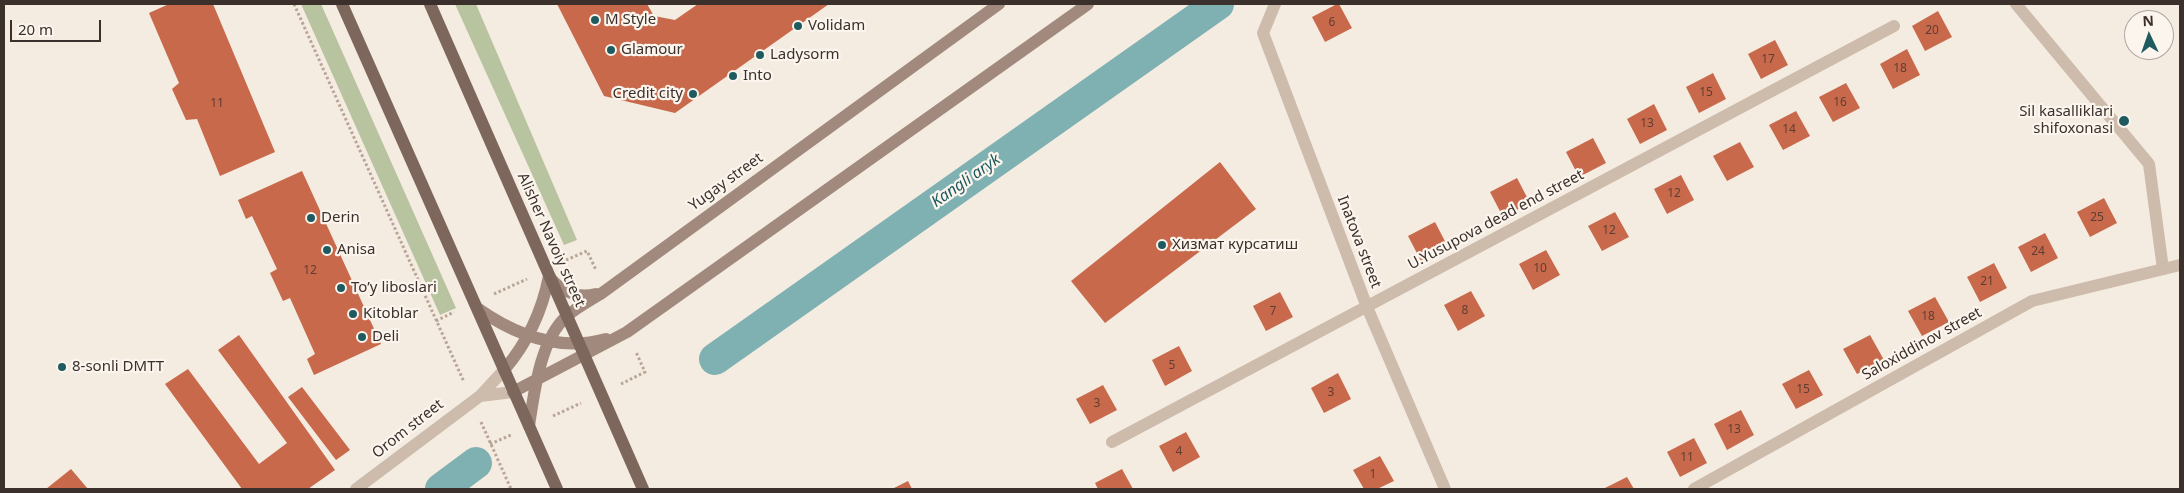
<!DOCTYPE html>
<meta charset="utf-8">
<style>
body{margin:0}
#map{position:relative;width:2184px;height:493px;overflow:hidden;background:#f4ebe1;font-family:"Noto Sans",sans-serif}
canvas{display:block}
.frame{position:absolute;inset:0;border:5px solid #3b302b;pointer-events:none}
.north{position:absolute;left:2124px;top:10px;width:50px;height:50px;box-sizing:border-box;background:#fbf5ee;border:1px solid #aea6a0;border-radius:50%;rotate:357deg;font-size:14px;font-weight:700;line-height:20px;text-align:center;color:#3b302b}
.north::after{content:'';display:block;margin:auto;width:18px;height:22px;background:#1f5a5e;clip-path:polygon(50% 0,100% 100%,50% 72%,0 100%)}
.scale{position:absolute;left:10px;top:20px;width:91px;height:22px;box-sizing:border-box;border:2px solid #3b302b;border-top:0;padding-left:6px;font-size:15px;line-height:18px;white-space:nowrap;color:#3b302b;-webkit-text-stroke:4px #fbf5ee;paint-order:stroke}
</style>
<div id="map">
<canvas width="2184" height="493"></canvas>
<div class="frame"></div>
<div class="north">N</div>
<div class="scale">20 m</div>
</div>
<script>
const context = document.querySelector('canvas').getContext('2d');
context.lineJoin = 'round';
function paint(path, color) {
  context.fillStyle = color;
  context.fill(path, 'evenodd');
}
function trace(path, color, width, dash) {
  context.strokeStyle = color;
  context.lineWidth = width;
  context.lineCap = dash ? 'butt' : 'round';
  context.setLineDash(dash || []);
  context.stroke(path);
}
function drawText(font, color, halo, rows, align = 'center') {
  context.font = font + ' "Noto Sans",sans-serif';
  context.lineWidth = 4.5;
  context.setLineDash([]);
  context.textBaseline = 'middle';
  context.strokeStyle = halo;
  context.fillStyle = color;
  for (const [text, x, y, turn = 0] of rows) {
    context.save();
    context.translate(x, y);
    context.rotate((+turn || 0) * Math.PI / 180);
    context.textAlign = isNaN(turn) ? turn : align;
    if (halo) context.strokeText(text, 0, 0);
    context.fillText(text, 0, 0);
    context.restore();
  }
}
paint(new Path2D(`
 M301 4H321L456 308 440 315Z
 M455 4H476L577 240 564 245Z`), '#b8c4a0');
trace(new Path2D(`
 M715 359 1218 4
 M441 489 476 463`), '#7fb0b2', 32);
paint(new Path2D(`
 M169 4H213L275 152 220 176 197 119 186 120 172 89 179 83 149 13Z
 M557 4H647L654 16 675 20 698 4H829L675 113 604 96Z
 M1337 4H1339L1352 28 1325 42 1312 17Z
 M1938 11 1952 37 1925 51 1912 26Z
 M1775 40 1788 65 1761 79 1748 54Z
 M1907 49 1920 75 1893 89 1880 64Z
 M1713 73 1726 99 1699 113 1686 87Z
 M1846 83 1860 108 1833 122 1819 97Z
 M1654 104 1667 130 1640 144 1627 119Z
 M1796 111 1810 136 1783 150 1769 125Z
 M1593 138 1606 163 1579 177 1566 152Z
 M1740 142 1754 167 1727 181 1713 156Z
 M1220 162 1256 209 1105 323 1071 281Z
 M302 171 381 344 314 375 307 359 315 354 290 298 283 301 270 273 277 269 252 216 246 219 238 200Z
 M1681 175 1694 200 1667 214 1654 189Z
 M1517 178 1530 203 1503 217 1490 192Z
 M2104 198 2117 223 2090 237 2077 212Z
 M1615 212 1629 237 1602 251 1588 226Z
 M1435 222 1448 247 1421 261 1408 236Z
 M2045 233 2058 258 2031 272 2018 247Z
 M1546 250 1560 275 1533 290 1519 264Z
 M1994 263 2007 288 1980 302 1967 277Z
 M1471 291 1485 316 1458 331 1444 305Z
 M1280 292 1293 317 1266 331 1253 306Z
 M1935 297 1949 322 1922 336 1908 311Z
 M239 335 335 470 308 489H242L165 384 188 369 259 464 287 443 218 350Z
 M1870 335 1884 360 1857 374 1843 349Z
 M1179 346 1192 371 1165 386 1152 360Z
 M1809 370 1823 395 1796 409 1782 384Z
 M1338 373 1351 399 1324 413 1311 388Z
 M1103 385 1117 410 1090 424 1076 399Z
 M302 387 350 450 336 460 288 397Z
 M1741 410 1754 435 1727 450 1714 424Z
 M1186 432 1200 457 1173 472 1159 446Z
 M1694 438 1707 463 1680 477 1667 452Z
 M1380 456 1394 481 1377 489H1364L1353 470Z
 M71 469 88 489H46Z
 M1122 469 1133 489H1098L1095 483Z
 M1627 477 1634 489H1603Z
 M908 481 912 489H892Z`), '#c8694b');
trace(new Path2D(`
 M294 4 464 382
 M566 260 587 251 596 270
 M494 294 527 279
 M436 321 454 312
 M621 384 645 372 636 352
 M553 416 581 403
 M481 422 511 489
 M490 444 511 435`), '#b9a596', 3, [2.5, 2.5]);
trace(new Path2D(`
 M2016 4 2149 164 2163 269`), '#cdbbac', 12);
trace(new Path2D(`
 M1275 4 1263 33 1367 307 1445 489
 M480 396 513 392
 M1112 442 1894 26
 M356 489 480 396 504 370
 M1694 489 2032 301 2180 265`), '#cdbbac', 12);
trace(new Path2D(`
 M550 278C563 292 577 299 596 294
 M477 308C515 335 559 352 606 339
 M504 370C528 342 542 312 549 276
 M513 392 627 332 1088 4
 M529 426C534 394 540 339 567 316 577 307 591 300 602 293L999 4`), '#a18a7d', 12);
trace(new Path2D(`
 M342 4 557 489
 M430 4 643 489`), '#7d675c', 12);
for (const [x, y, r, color] of [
 [595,20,5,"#1f5a5e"],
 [798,26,5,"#1f5a5e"],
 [611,50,5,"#1f5a5e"],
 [760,55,5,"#1f5a5e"],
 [733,76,5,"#1f5a5e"],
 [693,94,5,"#1f5a5e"],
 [2124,121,6,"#1f5a5e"],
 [311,218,5,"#1f5a5e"],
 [1162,245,5,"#1f5a5e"],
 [327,250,5,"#1f5a5e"],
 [341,288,5,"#1f5a5e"],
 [353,314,5,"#1f5a5e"],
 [362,337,5,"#1f5a5e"],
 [62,367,5,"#1f5a5e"]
]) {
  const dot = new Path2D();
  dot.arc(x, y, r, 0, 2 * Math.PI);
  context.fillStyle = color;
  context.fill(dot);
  trace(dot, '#fbf5ee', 2);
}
drawText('12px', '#5e3e33', null, [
 ["6",1332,23],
 ["20",1932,31],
 ["17",1768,60],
 ["18",1900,69],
 ["15",1706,93],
 ["16",1840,103],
 ["11",217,104],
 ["13",1647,124],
 ["14",1789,130],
 ["12",1674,194],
 ["25",2097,218],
 ["12",1609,231],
 ["24",2038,252],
 ["10",1540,269],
 ["12",310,271],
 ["21",1987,282],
 ["8",1465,311],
 ["7",1273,312],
 ["18",1928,317],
 ["5",1172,366],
 ["15",1803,390],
 ["3",1331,393],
 ["3",1097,404],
 ["13",1734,430],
 ["4",1179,452],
 ["11",1687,458],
 ["1",1373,475]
]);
drawText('15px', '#3b302b', '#fbf5ee', [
 ["M Style",605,20],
 ["Volidam",808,26],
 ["Glamour",621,50],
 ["Ladysorm",770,55],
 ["Into",743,76],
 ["Credit city",683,94,"right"],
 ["Sil kasalliklari",2113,112,"right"],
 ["shifoxonasi",2113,129,"right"],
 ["Derin",321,218],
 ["Хизмат курсатиш",1172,245],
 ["Anisa",337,250],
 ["To’y liboslari",351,288],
 ["Kitoblar",363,314],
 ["Deli",372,337],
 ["8-sonli DMTT",72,367]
], 'left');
drawText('15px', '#3b302b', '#fbf5ee', [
 ["Yugay street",726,182,-36],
 ["U.Yusupova dead end street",1496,220,-28],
 ["Alisher Navoiy street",551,240,66],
 ["Inatova street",1359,242,69],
 ["Saloxiddinov street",1922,344,-29],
 ["Orom street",408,429,-38]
]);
drawText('italic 16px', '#1f5a5e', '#fbf5ee', [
 ["Kangli aryk",966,181,-35]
]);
</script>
